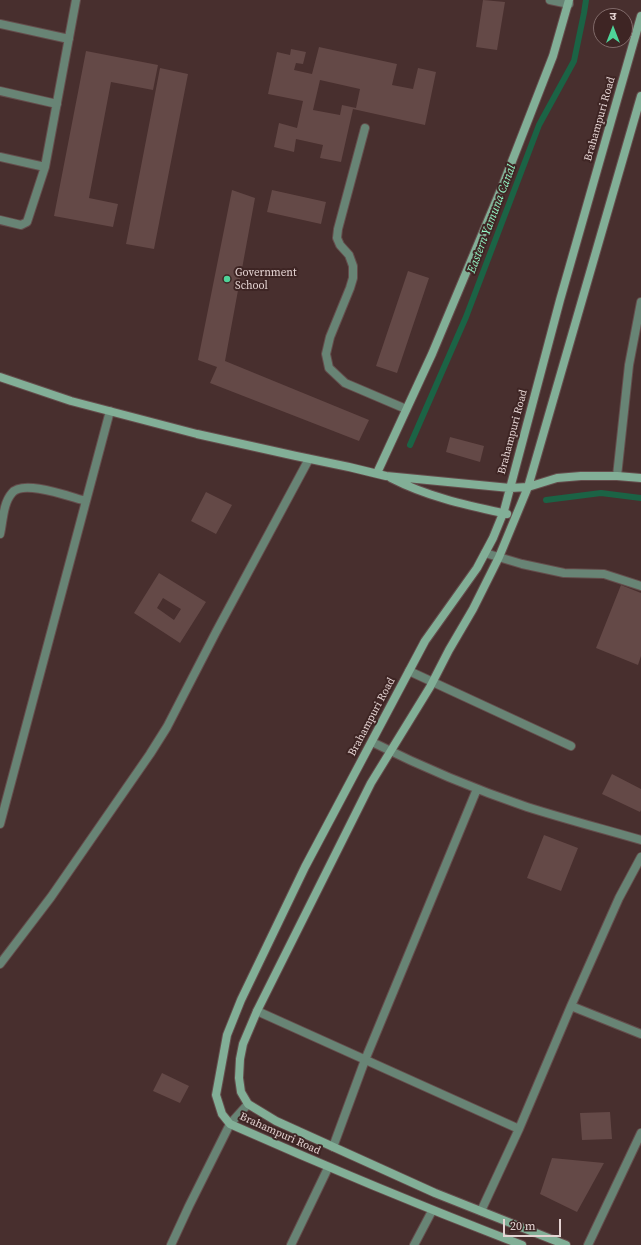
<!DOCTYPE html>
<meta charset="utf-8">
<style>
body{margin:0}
#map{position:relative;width:641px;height:1245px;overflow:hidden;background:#482f2e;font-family:"Source Serif 4","Noto Sans Devanagari",serif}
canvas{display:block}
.north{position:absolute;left:593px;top:8px;width:40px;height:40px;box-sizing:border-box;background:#3e2524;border:1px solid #816b6a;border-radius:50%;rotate:0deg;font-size:11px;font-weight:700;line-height:16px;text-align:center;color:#e5d4d3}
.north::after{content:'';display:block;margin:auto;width:14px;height:18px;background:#4ed399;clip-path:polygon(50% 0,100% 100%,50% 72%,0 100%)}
.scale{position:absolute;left:503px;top:1219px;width:58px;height:18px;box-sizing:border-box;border:2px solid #e5d4d3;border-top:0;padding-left:5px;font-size:12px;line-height:14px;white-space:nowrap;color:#e5d4d3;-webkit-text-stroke:3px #3e2524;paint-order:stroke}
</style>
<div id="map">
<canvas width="641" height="1245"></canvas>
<div class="north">उ</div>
<div class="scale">20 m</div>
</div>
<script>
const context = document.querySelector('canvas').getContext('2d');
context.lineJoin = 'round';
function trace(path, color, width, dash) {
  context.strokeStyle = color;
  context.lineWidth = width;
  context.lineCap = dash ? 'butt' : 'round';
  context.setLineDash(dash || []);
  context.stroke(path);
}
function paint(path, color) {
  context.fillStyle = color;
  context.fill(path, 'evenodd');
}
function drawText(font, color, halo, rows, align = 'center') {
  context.font = font + ' "Source Serif 4",serif';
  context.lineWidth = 4;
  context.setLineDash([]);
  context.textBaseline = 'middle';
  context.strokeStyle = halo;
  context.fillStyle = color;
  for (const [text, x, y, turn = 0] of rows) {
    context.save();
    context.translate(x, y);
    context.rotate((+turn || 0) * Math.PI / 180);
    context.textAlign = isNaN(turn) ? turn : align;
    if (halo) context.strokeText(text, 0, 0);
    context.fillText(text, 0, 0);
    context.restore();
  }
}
trace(new Path2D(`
 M410 445 466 317 539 125 574 61 584 13 586 0
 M546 500 601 493 641 498`), '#1b6345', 6);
paint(new Path2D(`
 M483 0 505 2 497 50 476 47Z
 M319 47 397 64 392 85 413 89 418 68 436 72 425 125 353 109 341 162 320 158 323 145 296 139 294 152 274 147 279 123 297 128 303 101 268 94 277 52 290 55 291 49 306 52 303 64 296 63 294 70 312 74ZM320 80 360 89 356 108 342 105 340 115 313 110Z
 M86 51 158 65 153 90 111 82 89 198 118 204 113 227 54 216Z
 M160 68 188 74 154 249 126 244Z
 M232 190 255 198 225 361 369 420 359 441 210 383 217 367 198 360Z
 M272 190 326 202 321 224 267 212Z
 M408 271 429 278 397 373 376 366Z
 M450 437 484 446 480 462 446 452Z
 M206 492 232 505 216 534 191 521Z
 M159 573 206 602 180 643 134 613ZM163 598 181 609 174 620 157 608Z
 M621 585 641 593V656L638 665 596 648Z
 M612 774 641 789V810L640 812 602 794Z
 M544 835 578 848 561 891 527 878Z
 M162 1073 189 1086 180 1103 153 1091Z
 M610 1112 612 1139 582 1140 580 1113Z
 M552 1158 604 1163 577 1212 540 1194Z`), '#644947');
const lane = new Path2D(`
 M365 128 338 229 337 238 340 245 349 255 353 266V278L350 288 330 337 326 354 329 368 345 383 406 409
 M0 534C3 521 3 503 12 493 23 479 70 497 86 501
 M0 824 110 411`);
const street = new Path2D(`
 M550 0 569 4
 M0 24 69 39
 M0 91 57 104
 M0 157 45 167
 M0 220 21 225 27 222 28 219 45 167 76 0
 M617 476 629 365 641 302
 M485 553 522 564 564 573 604 574 641 586
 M409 671 571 746
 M372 742C422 767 474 789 527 807 565 819 603 829 641 840
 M0 964 51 897 150 754 167 727 216 632 309 459
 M571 1006 641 1034
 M257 1011 519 1129
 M333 1147 365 1060 477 789
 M481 1211 519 1129 571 1006 619 898 641 857
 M171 1245 189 1206 230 1124 248 1104
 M291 1245 328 1168
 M414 1245 432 1211
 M588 1245 641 1133`);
const secondary = new Path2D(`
 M0 377 71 401 197 434 296 456 349 467 386 476 510 488 528 487 557 478 581 476H617L641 478
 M377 473 432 354 502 187 553 56 569 0
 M391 478C428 497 466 505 507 514
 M522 1245C423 1207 327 1167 230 1124L222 1114 216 1095 227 1035 241 1000 305 867 425 641 477 568 493 538 504 511 560 300 641 16
 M566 1245 435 1193 276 1121 248 1104 241 1092 239 1078 240 1059 243 1044 257 1011 371 783 430 687 449 650 473 609 499 557 528 487 641 96`);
trace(lane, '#644d4c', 10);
trace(street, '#644d4c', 10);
trace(secondary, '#644d4c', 10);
trace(lane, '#688475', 8);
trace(street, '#688475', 8);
trace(secondary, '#82af97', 8);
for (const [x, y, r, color] of [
 [227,279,4,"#4ed399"]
]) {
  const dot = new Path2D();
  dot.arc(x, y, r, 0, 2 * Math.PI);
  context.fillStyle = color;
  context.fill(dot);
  trace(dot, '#3e2524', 1.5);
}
drawText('11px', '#e5d4d3', '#3e2524', [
 ["Brahampuri Road",600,119,-74],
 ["Brahampuri Road",513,432,-75],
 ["Brahampuri Road",372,717,-62],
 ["Brahampuri Road",280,1134,24]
]);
drawText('11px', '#e5d4d3', '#3e2524', [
 ["Government",235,273],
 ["School",235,286]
], 'left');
drawText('italic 12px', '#93f6c5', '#3e2524', [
 ["Eastern Yamuna Canal",492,219,-69]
]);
</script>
